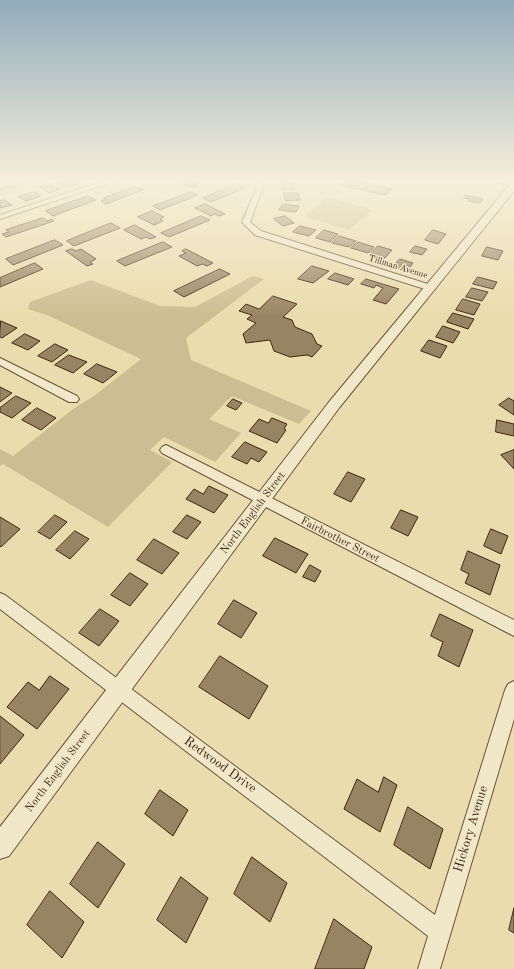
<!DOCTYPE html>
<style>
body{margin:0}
canvas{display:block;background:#eadcac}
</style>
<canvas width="514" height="969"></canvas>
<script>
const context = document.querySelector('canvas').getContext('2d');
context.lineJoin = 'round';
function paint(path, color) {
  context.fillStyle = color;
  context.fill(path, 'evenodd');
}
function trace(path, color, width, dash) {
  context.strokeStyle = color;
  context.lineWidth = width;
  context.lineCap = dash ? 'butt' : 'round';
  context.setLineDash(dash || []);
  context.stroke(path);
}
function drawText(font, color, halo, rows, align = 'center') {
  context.font = font + ' "Old Standard TT",serif';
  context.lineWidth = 3;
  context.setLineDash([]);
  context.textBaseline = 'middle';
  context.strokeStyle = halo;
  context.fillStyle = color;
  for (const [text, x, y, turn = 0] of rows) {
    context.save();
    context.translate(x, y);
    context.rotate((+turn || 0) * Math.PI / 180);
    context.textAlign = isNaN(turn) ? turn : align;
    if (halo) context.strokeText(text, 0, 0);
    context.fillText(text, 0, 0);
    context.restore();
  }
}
paint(new Path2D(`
 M0 181H46L0 196Z
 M328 197 373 210 349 230 309 218 306 215Z
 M253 276 264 279 186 338 191 360 311 411 299 424 232 396 209 419 241 433 215 462 164 437 150 450 172 462 108 527 3 464 0 466V449L13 456 73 409 94 396 141 359 47 315 28 309 30 302 91 280 160 306 195 307Z`), '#cdbd92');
trace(new Path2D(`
 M0 189 14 186 22 181`), '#826e50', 2.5);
const building = new Path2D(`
 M66 181H78L81 183 67 187 59 183Z
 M179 181H195L198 183 193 185 197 186 193 188Z
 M344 181H357L392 189 385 195 340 185Z
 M281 182H293L295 189H282Z
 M51 184 60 189 49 193 40 187Z
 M237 184 245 188 211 202 203 198Z
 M133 187 145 189 106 204 101 201 107 199 104 198Z
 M34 192 41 196 26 201 19 197Z
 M191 192 198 195 160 210 153 206Z
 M284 193H298L300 200 286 201Z
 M466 195 483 199 480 203 468 201 469 199 464 198Z
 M88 196 96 200 53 216 46 211Z
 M4 200 12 205 0 208V201Z
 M205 204 225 214 219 216 215 214 211 216 195 208Z
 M283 204 299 206 296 212 279 210Z
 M152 211 164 217 160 219 163 221 154 225 138 217Z
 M201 216 210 220 169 237 161 233Z
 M285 216 294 223 283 226 274 219Z
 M43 218 47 221 52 219 54 221 6 237 2 234 9 232 6 230Z
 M111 223 120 228 74 246 67 241Z
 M135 225 156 237 150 239 146 237 141 239 124 230Z
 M300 226 316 230 309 236 293 232Z
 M324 230 338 234 330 242 316 238Z
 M433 230 446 234 438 244 425 240Z
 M339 236 356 241 349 247 332 243Z
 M55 240 63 245 13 265 6 259Z
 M163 242 172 247 125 266 117 261Z
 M358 242 374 247 368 253 351 248Z
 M378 246 392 250 385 258 370 254Z
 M415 246 427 249 422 255 410 252Z
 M487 247 503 251 498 260 482 256Z
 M72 249 76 251 81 249 96 259 90 262 93 264 87 266 66 251Z
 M186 249 213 263 207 266 202 264 197 266 179 256 186 253 182 251Z
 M400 259 413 263 407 271 393 267Z
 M35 263 43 269 0 287V278Z
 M312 266 329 271 313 283 298 279Z
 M220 269 230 274 184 297 174 291Z
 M335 273 354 279 348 285 328 279Z
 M478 277 497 282 493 289 473 284Z
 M366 279 399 289 386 304 373 300 383 288 376 285 374 288 361 284Z
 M472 288 488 292 482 301 466 297Z
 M273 296 297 304 283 317 292 320 295 327 312 334 317 344 322 346 312 357 307 355 290 357 274 351 270 340 246 343 243 334 256 323 247 319 252 315 239 311 246 304 259 309Z
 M463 299 480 304 474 315 456 310Z
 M453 313 474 319 468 329 447 322Z
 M1 321 17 328 2 338 0 337Z
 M443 326 460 332 453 343 436 337Z
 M25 334 40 341 28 350 12 343Z
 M429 340 447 346 440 358 421 351Z
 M55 344 68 350 52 362 38 356Z
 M69 355 87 362 73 373 55 365Z
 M97 364 117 372 103 383 84 374Z
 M0 387 12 393 0 402Z
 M16 396 31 403 12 418 0 412V408Z
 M509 398 514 401V415L499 405Z
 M233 399 242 403 236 410 227 406Z
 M37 408 56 418 41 430 22 420Z
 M272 418 287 424 284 429 286 430 277 443 249 431 259 419 268 423Z
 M497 420 514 424V436L496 432Z
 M245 442 267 452 259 462 251 458 247 464 232 457Z
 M514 450V469L501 455Z
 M348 472 365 479 351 502 334 494Z
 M209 486 228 495 214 513 186 499 194 489 203 494Z
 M401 510 418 517 408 536 391 528Z
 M55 515 67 522 50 539 38 532Z
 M187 515 201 522 187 539 173 532Z
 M0 517 20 529 1 547 0 546Z
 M491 529 508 536 501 554 484 546Z
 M75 531 89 539 70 559 56 550Z
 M275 538 308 554 296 573 263 556Z
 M154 539 179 553 162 574 137 560Z
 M468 551 500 565 490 595 465 583 469 574 461 570Z
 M310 565 321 571 315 582 303 577Z
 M130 573 148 584 130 606 111 595Z
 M234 600 257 613 241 638 218 624Z
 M100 609 119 621 99 646 79 633Z
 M440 614 473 630 459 667 438 656 443 642 431 636Z
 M220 656 268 686 249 719 199 687Z
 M50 676 69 689 37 729 7 707 28 682 39 690Z
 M0 716 24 735 0 764Z
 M384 777 397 785 380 832 344 809 357 779 378 792Z
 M160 790 188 810 173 836 145 814Z
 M408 807 443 829 430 869 394 845Z
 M98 842 125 864 98 908 70 884Z
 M252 857 287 883 270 922 234 894Z
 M181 877 208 898 186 943 157 920Z
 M50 891 84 922 62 958 27 925Z
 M514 908V933L509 930Z
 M334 919 372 947 364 969H315Z`);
paint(building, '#978463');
trace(building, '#3e2513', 1);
const minor = new Path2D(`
 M104 181H115L0 219V215Z
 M257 181H263L264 185 250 222 261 231 434 286 436 288 431 291 428 290 255 235 242 222 256 190Z
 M0 358 77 396 79 399 77 402H69L0 365Z
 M166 445 514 620V636L162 453 160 450 162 447Z
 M0 593 5 595 435 915 505 690 508 684 514 681V719L440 969H418L428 936 0 609Z`);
const tertiary = new Path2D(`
 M514 182V191L339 408 9 856 0 859V827L329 402 511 183Z`);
const trunk = new Path2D(`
 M497 181H514V186L499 183Z`);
trace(minor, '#695339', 2);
trace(tertiary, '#695339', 2);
trace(trunk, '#3e2513', 2);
paint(minor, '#f1e8c9');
paint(tertiary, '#f1e8c9');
paint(trunk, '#eadcac');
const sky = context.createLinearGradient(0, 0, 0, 317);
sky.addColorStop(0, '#91abbb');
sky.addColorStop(0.57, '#f6efda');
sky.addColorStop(1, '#f6efda00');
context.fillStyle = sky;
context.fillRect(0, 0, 514, 317);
drawText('9px', '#3e2513', '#f1e8c9', [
 ["Tillman Avenue",398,267,17]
]);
drawText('11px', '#3e2513', '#f1e8c9', [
 ["North English Street",253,513,-53],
 ["Fairbrother Street",340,540,27],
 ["North English Street",58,771,-53]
]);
drawText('13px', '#3e2513', '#f1e8c9', [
 ["Redwood Drive",220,765,36],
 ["Hickory Avenue",471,829,-73]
]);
</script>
